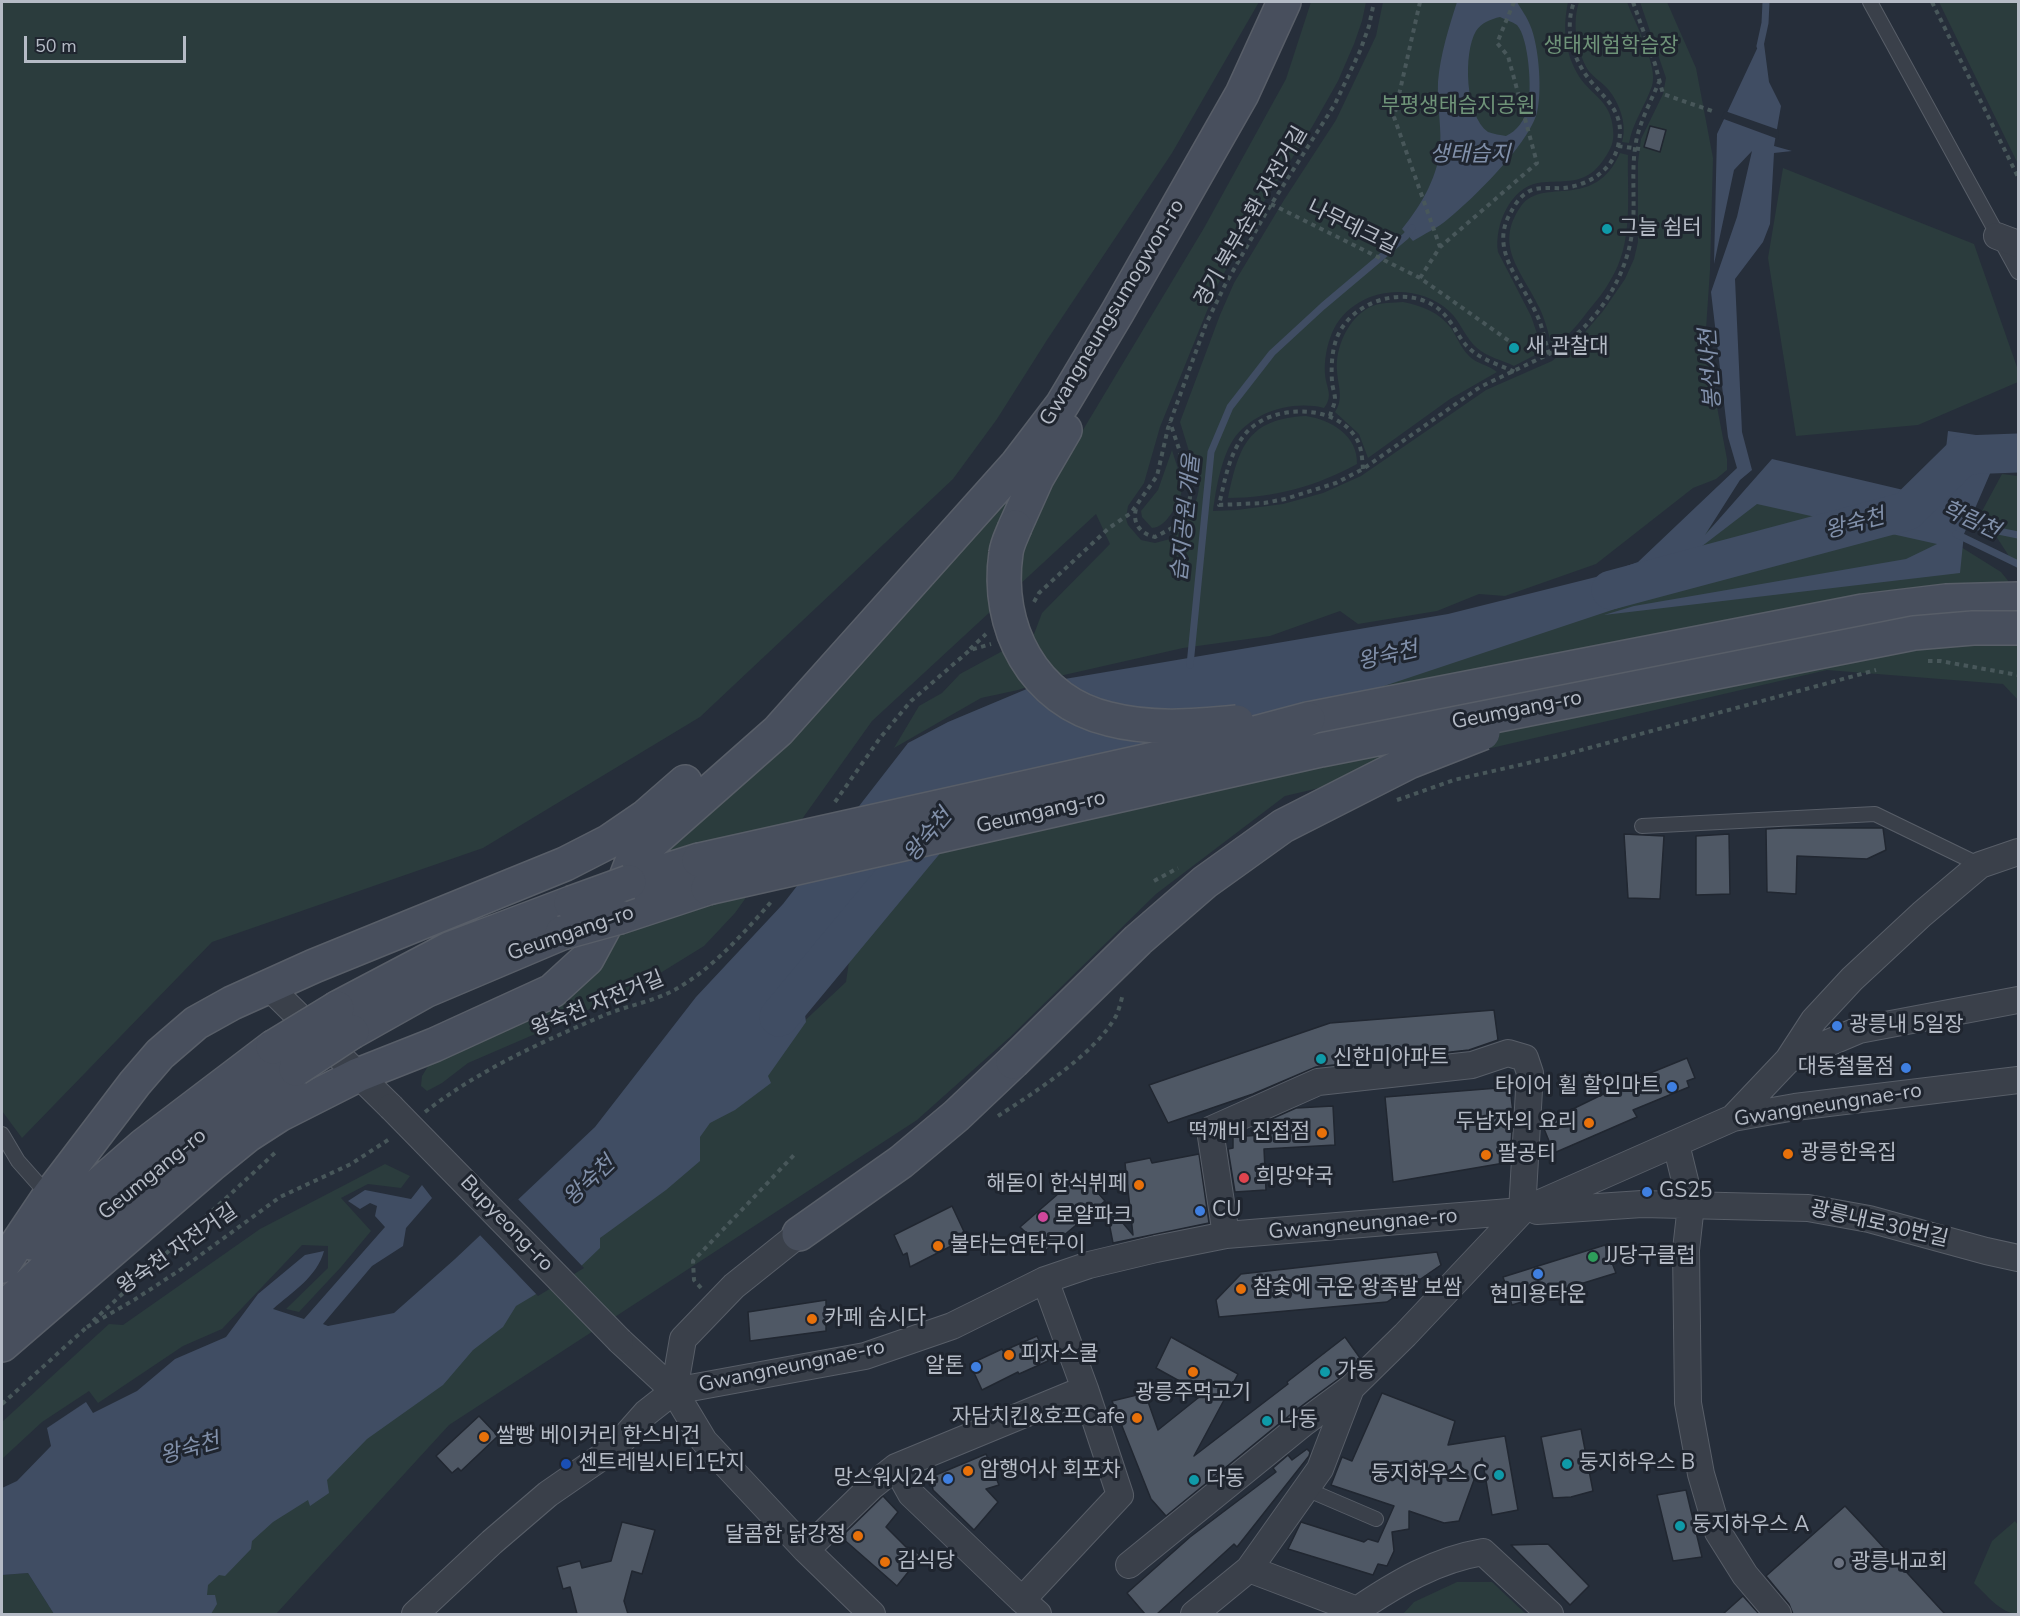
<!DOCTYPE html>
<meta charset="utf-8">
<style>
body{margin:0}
#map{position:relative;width:2020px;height:1616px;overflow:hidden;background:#262e3a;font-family:"Nunito Sans",sans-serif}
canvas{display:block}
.frame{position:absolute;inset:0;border:3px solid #b5bbc6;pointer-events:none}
.scale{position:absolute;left:24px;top:36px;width:162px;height:27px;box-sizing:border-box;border:3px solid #b5bbc6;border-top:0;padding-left:8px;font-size:18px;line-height:21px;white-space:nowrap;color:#b5bbc6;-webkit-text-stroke:4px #1f252f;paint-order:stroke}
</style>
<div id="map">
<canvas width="2020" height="1616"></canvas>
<div class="frame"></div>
<div class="scale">50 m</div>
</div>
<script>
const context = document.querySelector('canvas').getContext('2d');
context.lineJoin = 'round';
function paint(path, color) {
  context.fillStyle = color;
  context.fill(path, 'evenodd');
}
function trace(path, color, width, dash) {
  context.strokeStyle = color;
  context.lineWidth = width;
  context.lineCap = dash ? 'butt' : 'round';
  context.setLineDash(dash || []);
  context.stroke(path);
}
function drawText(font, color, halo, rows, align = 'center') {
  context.font = font + ' "Nunito Sans","Noto Sans KR",sans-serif';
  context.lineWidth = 6;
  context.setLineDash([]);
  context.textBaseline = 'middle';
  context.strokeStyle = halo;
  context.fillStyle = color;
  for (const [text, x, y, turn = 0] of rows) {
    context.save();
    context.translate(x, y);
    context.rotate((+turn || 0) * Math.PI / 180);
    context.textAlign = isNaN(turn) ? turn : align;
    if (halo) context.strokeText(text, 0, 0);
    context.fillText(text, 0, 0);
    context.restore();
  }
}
paint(new Path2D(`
 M2 2H1259L1172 153 1047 340 997 419 953 479 700 717 483 848 212 942 22 1138 2 1111Z
 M1311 2H1366L1362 21 1354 44 1338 81 1312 127 1262 205 1217 286 1160 427 1144 483 1128 506 1126 519 1128 525 1141 540 1155 543 1170 539C1184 524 1199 505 1199 484L1180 422 1220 315 1234 283 1284 200 1336 120 1376 36 1383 2H1568C1563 27 1564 49 1577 73 1589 95 1611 99 1613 129 1614 137 1613 144 1609 151 1604 160 1597 170 1588 175 1574 184 1554 180 1538 183 1510 188 1494 226 1498 252L1531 316 1542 348 1541 352 1514 366C1502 360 1487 357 1477 348 1465 338 1461 322 1449 311 1415 279 1351 288 1332 333 1327 345 1324 360 1325 374 1326 388 1334 395 1324 408 1292 400 1252 412 1233 440 1221 459 1216 489 1213 511L1237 510 1283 504 1323 493 1361 476 1486 390 1552 361 1581 337 1603 311 1625 279 1634 259 1638 242V162L1641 139 1663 94 1666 78 1640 2H1667L1696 68 1713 158 1710 270 1705 344 1727 459V470L1716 479 1693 488 1596 564 1505 596 1479 594 1437 611 1358 624 1340 611 1270 636 1183 648 1064 675 1018 690 981 698 894 748 919 706 942 693 960 674 1034 634 1042 613 1110 544 1096 514 872 721 735 913 704 946 649 980 563 1022 468 1063 442 1083 427 1091 421 1086 422 1076 430 1063 567 998 648 859 1010 496 993 542 1023 530 1204 228 1286 79Z
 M1579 2H1627C1634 21 1659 67 1652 86 1645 106 1633 122 1629 143L1622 142C1628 123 1618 99 1605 86 1599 80 1593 77 1588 70 1576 50 1572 23 1579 2Z
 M1939 2H2018V164Z
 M1620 153 1628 155C1627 197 1634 243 1610 281 1604 292 1596 301 1588 311 1579 323 1566 340 1552 346 1548 332 1545 319 1539 307 1522 271 1493 246 1521 206 1543 176 1594 212 1620 153Z
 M1783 168 1974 244 2018 370V382L1918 425 1796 436 1768 258Z
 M1403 302C1422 306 1439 312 1451 328 1457 337 1461 348 1469 356 1477 364 1489 365 1497 372L1450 399 1368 458 1359 434 1335 412C1344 398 1338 387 1337 371 1335 348 1348 318 1370 307 1380 302 1393 303 1403 302Z
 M1306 416C1332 420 1358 436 1357 464 1317 486 1274 498 1228 498 1239 447 1247 419 1306 416Z
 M1172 450C1180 478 1190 488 1171 514 1166 521 1161 527 1152 528L1142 517 1141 511 1158 490Z
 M2002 474 2018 476V570L1981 513Z
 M1754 492 1945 537 2001 572 2018 593V700L2003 684 1827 670 1285 796 1156 894 1010 1037 917 1120 449 1425 276 1614H129L335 1461 846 982 858 901 926 785 1659 571Z
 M385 1164 410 1176 401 1188 368 1184 341 1198 371 1231 341 1267 299 1312 286 1309 328 1268V1246L302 1245 222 1329 183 1346 98 1403 89 1391 42 1422 2 1459V1422L109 1324 123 1325 260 1229Z
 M2015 1521 2018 1525V1614C2001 1614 1986 1594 1974 1583L1992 1541Z
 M28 1573 54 1614H2V1575Z
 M1457 1582H1492L1526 1614H1403L1414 1602Z`), '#2b3c3d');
paint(new Path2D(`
 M1457 2H1517C1521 9 1527 17 1530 25 1539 45 1543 95 1536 116 1525 147 1474 198 1448 219 1438 228 1424 234 1413 241L1402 229C1420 207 1436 180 1440 151 1442 129 1437 105 1438 82 1440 55 1449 27 1457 2ZM1500 17C1504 19 1513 22 1517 25 1529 38 1532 90 1528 107 1525 120 1517 131 1506 136 1501 135 1493 134 1488 132 1465 116 1463 53 1476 31 1481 23 1491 19 1500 17Z
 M1763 36 1769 82 1781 106 1774 146 1792 151 1774 153 1770 224 1763 242 1735 279 1742 432 1752 470 1740 480 1705 535 1772 459 1912 492 1942 484 1948 431 2018 441V469H1992L1964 534 1960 573 1604 615 1634 606 1906 559 1937 544 1757 504 1624 606 1009 811 917 847 830 944 807 974 825 983 804 1007 806 1022 768 1076 771 1083 735 1110 710 1123 700 1137V1161L666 1190 600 1238V1248L578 1269 516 1306 503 1327 473 1350 443 1385 367 1439 327 1480 329 1493 310 1506 308 1500 273 1522 252 1541 251 1549 225 1576 219 1575 208 1585 207 1595H215L217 1604 211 1614H54L28 1573 2 1575V1488L17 1481 51 1446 47 1428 86 1402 93 1413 137 1391 175 1359 226 1337 258 1294 305 1255 324 1251C317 1277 292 1292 273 1309L304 1319 385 1227 375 1216 377 1206 370 1203 360 1209 348 1201 365 1190 411 1199 422 1185 432 1198 406 1228 403 1246 372 1266 323 1324 328 1326 394 1313 455 1259 595 1127 696 997 783 904 908 743 948 722 1041 683 1448 614 1596 577 1638 562 1737 468 1728 437 1711 292 1737 217 1752 151 1734 170 1714 264 1717 134Z`), '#404d63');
paint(new Path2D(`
 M1725 111 1779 130 1778 139 1721 118Z
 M516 1197 584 1268 538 1296 478 1233Z`), '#262e3a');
trace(new Path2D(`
 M1760 46 1765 23 1766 2
 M1959 523 2018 535
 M1956 534 2018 564
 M1190 665 1211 452 1230 407 1272 353 1323 306 1406 236 1412 228`), '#404d63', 7);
trace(new Path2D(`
 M1611 590 1907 511 1964 455 2018 453
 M779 1017 944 818`), '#404d63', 39);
const building = new Path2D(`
 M1650 126 1666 130 1660 152 1644 147Z
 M1783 828H1883L1886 850 1867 859 1797 856 1796 894 1767 892 1766 829Z
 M1624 834 1664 836 1660 899 1628 898Z
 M1729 834 1730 894 1696 895V836Z
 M1494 1010 1498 1040 1469 1050 1316 1067 1253 1094 1168 1123 1149 1085 1330 1023Z
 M1687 1058 1695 1078 1687 1081 1689 1087 1633 1110 1637 1117 1554 1153 1542 1124 1628 1082Z
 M1510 1087 1513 1113 1510 1162 1393 1182 1385 1097Z
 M1333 1106 1335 1145 1264 1149 1266 1190 1235 1192 1228 1149 1233 1148V1137L1261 1135 1260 1124 1296 1108Z
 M1199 1154 1209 1223 1113 1243 1105 1202 1133 1235 1125 1163 1150 1158 1152 1163Z
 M1081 1174 1105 1201 1045 1251 1020 1227Z
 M952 1206 967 1238 910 1267 907 1253 903 1255 894 1235Z
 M1605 1245 1616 1273 1512 1305 1503 1277Z
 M1437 1252 1441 1265 1387 1302 1219 1317 1216 1300 1241 1274Z
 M826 1300V1331L750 1341 748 1312Z
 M1037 1336 1048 1361 1019 1374 1018 1372 982 1390 970 1364 1002 1349 1003 1351Z
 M1171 1337 1238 1374 1194 1456 1288 1384 1287 1382 1345 1337 1360 1358 1341 1377 1296 1410 1166 1516 1151 1499 1112 1401 1145 1393 1158 1430 1203 1394 1156 1368Z
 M1382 1393 1455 1421 1448 1445 1505 1436 1518 1510 1492 1515 1482 1458 1459 1521 1444 1523 1409 1511V1529L1392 1532 1394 1551 1387 1566 1378 1564 1373 1575 1288 1549 1301 1522 1364 1542 1368 1539 1378 1542 1394 1506 1331 1485 1342 1457 1352 1461Z
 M479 1416 498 1436 461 1471 458 1468 452 1473 436 1456Z
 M1581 1429 1593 1491 1571 1497 1553 1498 1541 1437Z
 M1307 1449 1310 1452 1309 1456 1237 1547 1234 1544 1157 1614H1145L1127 1593 1190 1537 1276 1472 1273 1468 1288 1455 1292 1460Z
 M986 1454 999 1485 986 1489 998 1502 974 1530 933 1490 931 1477Z
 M1686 1490 1702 1557 1673 1561 1657 1495Z
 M883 1496 898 1512 886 1527 906 1547 912 1548 921 1556 897 1586 841 1537Z
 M1845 1506 1862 1524 1945 1614H1793L1789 1604 1766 1576Z
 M622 1522 655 1530 642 1574 632 1571 624 1601 628 1614H577L570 1587 563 1589 557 1567 580 1561 582 1568 611 1561Z
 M1548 1544 1589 1586 1570 1605 1511 1545Z
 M1743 1596 1759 1614H1723Z`);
paint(building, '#4f5865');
trace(building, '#212731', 1.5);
const lane = new Path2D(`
 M1870 2 2018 272
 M1642 826 1875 814 1980 865
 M2 1134 18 1161 49 1196
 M1306 1489 1376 1519`);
const street = new Path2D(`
 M1997 236 2018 244
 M269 987 391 1107
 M1788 1060 1859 1030 2018 1000
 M1733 1118 1788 1060 1814 1020 1852 979 1922 914 1980 865 2018 852
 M1676 1144 1691 1205 1686 1250 1688 1403 1701 1474 1718 1532 1745 1575 1778 1614
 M1537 1211 1642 1204 1808 1208 1869 1219 1986 1251 2018 1258
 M1226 1235 1210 1130 1318 1082 1472 1065 1508 1053 1525 1058 1530 1073 1522 1211 1405 1335 1351 1388 1320 1469 1249 1569
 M1045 1280 1085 1389 1120 1495 1022 1600 911 1494 896 1467 1085 1389
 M620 1341 674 1391 704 1441 806 1550 872 1614
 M674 1391 683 1339 734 1286 799 1234
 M806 1550 872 1486 896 1467
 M1129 1565 1305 1422 1351 1388
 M1022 1600 1038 1614
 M1357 1610C1397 1583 1436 1560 1483 1552L1550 1614
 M415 1614 492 1542 548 1494 616 1447 646 1413 674 1391 865 1356 952 1326 1045 1280 1089 1265 1156 1249 1226 1235 1522 1211 1733 1118 1795 1107 2018 1080
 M1194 1614 1249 1569 1357 1610 1353 1614`);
const secondary = new Path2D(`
 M1015 527 1037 478 1065 430
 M1308 719 1863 611 1946 601 2018 599
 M629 882 699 860
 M620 917 708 888
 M337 1008 449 949 571 903
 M352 1032 425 991 562 933
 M799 1234 901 1162 956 1116 1013 1062
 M32 1243 144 1145 273 1047
 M2 1266 49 1196 135 1083 160 1054 196 1023 232 1003 314 966 565 864 608 842 646 816 685 782
 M2 1310 112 1207 220 1120 296 1069
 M2 1345 211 1165 248 1135 279 1115 358 1075 434 1045 552 991 587 959 613 911 633 859 778 731 1017 464 1062 405 1117 313 1242 94 1284 2`);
trace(lane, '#585e68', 16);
trace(street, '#585e68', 28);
trace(secondary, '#585e68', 36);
trace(new Path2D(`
 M1420 2 1394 117 1440 247
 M1633 2 1655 64 1663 94 1715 112
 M1932 2 2018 177
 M1618 146 1640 149
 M1271 204 1420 278 1512 343
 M1420 278 1440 247 1537 163 1508 56 1497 43 1514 2
 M1549 354C1545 342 1543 328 1537 315 1522 281 1488 250 1511 212 1514 206 1519 198 1525 194 1536 185 1551 189 1564 188 1588 185 1612 171 1618 146 1627 110 1603 99 1586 75 1571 54 1565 26 1574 2
 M1330 416C1331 411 1335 404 1335 399 1335 393 1332 387 1332 381 1331 367 1332 352 1336 340 1349 302 1403 284 1436 307 1454 320 1456 337 1470 349 1482 360 1500 365 1515 372
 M1363 469C1362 459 1362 447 1356 438 1335 403 1271 404 1246 433 1229 453 1225 480 1219 505L1264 503 1285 499 1336 483 1363 469 1480 387 1549 354C1595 328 1629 277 1633 224 1635 197 1631 169 1636 142 1640 121 1651 101 1659 82
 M1136 509C1132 524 1141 534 1155 537L1172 528 1190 498 1189 479 1170 422
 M1034 602 1039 593 1109 528 1131 513 1157 476 1168 428 1206 324 1225 285 1267 211 1335 104 1360 51 1369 26 1374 2
 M970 649 986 634
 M1928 661H1940L2018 675
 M1397 800 1454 780 1563 755 1876 670
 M835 802 880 738 911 701 970 650 991 644
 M1154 881 1178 868
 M425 1112C480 1069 544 1041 607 1014 630 1005 655 1001 676 989 712 969 744 933 771 902
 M998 1116C1035 1092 1095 1054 1116 1016 1119 1010 1121 1001 1123 994
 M701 1288 694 1280 693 1261 796 1153
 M93 1321 277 1151
 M87 1327 134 1300 180 1270 280 1197 351 1164 391 1138
 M2 1404 88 1326`), '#48575a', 4, [4.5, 4.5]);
trace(lane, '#3a404a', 14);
trace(street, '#3a404a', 26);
trace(secondary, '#484f5d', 33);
const streetBridge = new Path2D(`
 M391 1107 620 1341`);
const secondaryBridge = new Path2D(`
 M1015 527C1012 535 1007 544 1006 553 995 627 1033 701 1109 719 1150 730 1195 726 1237 722
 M699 860 1176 754 1308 719
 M708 888 1321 750 1914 633 1973 628H2018
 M571 903 629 882
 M562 933 620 917
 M273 1047 337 1008
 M1013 1062 1138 940 1205 882 1283 826 1409 762 1483 733
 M296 1069 352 1032`);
trace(streetBridge, '#585e68', 28, []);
trace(secondaryBridge, '#585e68', 36, []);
trace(streetBridge, '#3a404a', 26);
trace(secondaryBridge, '#484f5d', 33);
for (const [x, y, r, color] of [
 [1607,229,6,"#0f9aa8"],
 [1514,348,6,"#0f9aa8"],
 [1837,1026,6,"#3f7fe0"],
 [1321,1059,6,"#0f9aa8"],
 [1906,1068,6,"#3f7fe0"],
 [1672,1087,6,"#3f7fe0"],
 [1589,1123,6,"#e8710a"],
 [1322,1133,6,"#e8710a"],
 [1788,1154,6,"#e8710a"],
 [1486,1155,6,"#e8710a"],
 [1244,1178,6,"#e0444e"],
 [1139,1185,6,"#e8710a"],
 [1647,1192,6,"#3f7fe0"],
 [1200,1211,6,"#3f7fe0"],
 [1043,1217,6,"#d1479c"],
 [938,1246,6,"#e8710a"],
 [1593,1257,6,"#2e9e5b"],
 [1538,1274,6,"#3f7fe0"],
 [1241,1289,6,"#e8710a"],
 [812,1319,6,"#e8710a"],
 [1009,1355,6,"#e8710a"],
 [976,1367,6,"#3f7fe0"],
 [1193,1372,6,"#e8710a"],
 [1325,1372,6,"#0f9aa8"],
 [1137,1418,6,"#e8710a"],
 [1267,1421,6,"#0f9aa8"],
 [484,1437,6,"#e8710a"],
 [566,1464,6,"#1a4fb4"],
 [1567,1464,6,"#0f9aa8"],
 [968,1471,6,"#e8710a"],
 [1499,1475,6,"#0f9aa8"],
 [948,1479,6,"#3f7fe0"],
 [1194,1480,6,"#0f9aa8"],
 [1680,1526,6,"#0f9aa8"],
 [858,1536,6,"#e8710a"],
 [885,1562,6,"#e8710a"],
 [1839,1563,6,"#6b7280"]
]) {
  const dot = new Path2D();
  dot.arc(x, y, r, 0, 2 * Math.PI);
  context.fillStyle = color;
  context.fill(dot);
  trace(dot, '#1f252f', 2);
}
drawText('21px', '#6f9479', '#1f252f', [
 ["생태체험학습장",1611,47],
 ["부평생태습지공원",1458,107]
]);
drawText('21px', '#b5bbc6', '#1f252f', [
 ["경기 북부순환 자전거길",1252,217,-60],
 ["나무데크길",1352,228,26],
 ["Gwangneungsumogwon-ro",1113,313,-59],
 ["Geumgang-ro",1517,711,-11],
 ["Geumgang-ro",1041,813,-13],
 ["Geumgang-ro",571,934,-19],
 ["왕숙천 자전거길",598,1005,-22],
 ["Gwangneungnae-ro",1828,1106,-9],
 ["Geumgang-ro",153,1175,-39],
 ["Bupyeong-ro",506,1224,46],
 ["Gwangneungnae-ro",1363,1225,-5],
 ["광릉내로30번길",1879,1225,13],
 ["왕숙천 자전거길",178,1250,-35],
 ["Gwangneungnae-ro",792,1367,-12]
]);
drawText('21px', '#b5bbc6', '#1f252f', [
 ["그늘 쉼터",1619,229],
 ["새 관찰대",1526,348],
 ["광릉내 5일장",1849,1026],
 ["신한미아파트",1333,1059],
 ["대동철물점",1894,1068,"right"],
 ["타이어 휠 할인마트",1660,1087,"right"],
 ["두남자의 요리",1577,1123,"right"],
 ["떡깨비 진접점",1310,1133,"right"],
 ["광릉한옥집",1800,1154],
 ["팔공티",1498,1155],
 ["희망약국",1256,1178],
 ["해돋이 한식뷔페",1127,1185,"right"],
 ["GS25",1659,1192],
 ["CU",1212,1211],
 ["로얄파크",1055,1217],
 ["불타는연탄구이",950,1246],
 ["JJ당구클럽",1605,1257],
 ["참숯에 구운 왕족발 보쌈",1253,1289],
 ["현미용타운",1538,1296,"center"],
 ["카페 숨시다",824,1319],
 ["피자스쿨",1021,1355],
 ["알톤",964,1367,"right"],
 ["가동",1337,1372],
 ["광릉주먹고기",1193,1394,"center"],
 ["자담치킨&호프Cafe",1125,1418,"right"],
 ["나동",1279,1421],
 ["쌀빵 베이커리 한스비건",496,1437],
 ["센트레빌시티1단지",578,1464],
 ["둥지하우스 B",1579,1464],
 ["암행어사 회포차",980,1471],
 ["둥지하우스 C",1487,1475,"right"],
 ["망스워시24",936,1479,"right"],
 ["다동",1206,1480],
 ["둥지하우스 A",1692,1526],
 ["달콤한 닭강정",846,1536,"right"],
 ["김식당",897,1562],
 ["광릉내교회",1851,1563]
], 'left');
drawText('italic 22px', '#8190aa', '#1f252f', [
 ["생태습지",1470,156],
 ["봉선사천",1712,369,-94],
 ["습지공원 개울",1187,518,-84],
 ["학림천",1970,521,25],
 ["왕숙천",1855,525,-15],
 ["왕숙천",1388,657,-13],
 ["왕숙천",929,836,-50],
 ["왕숙천",590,1182,-43],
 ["왕숙천",190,1450,-16]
]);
</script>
